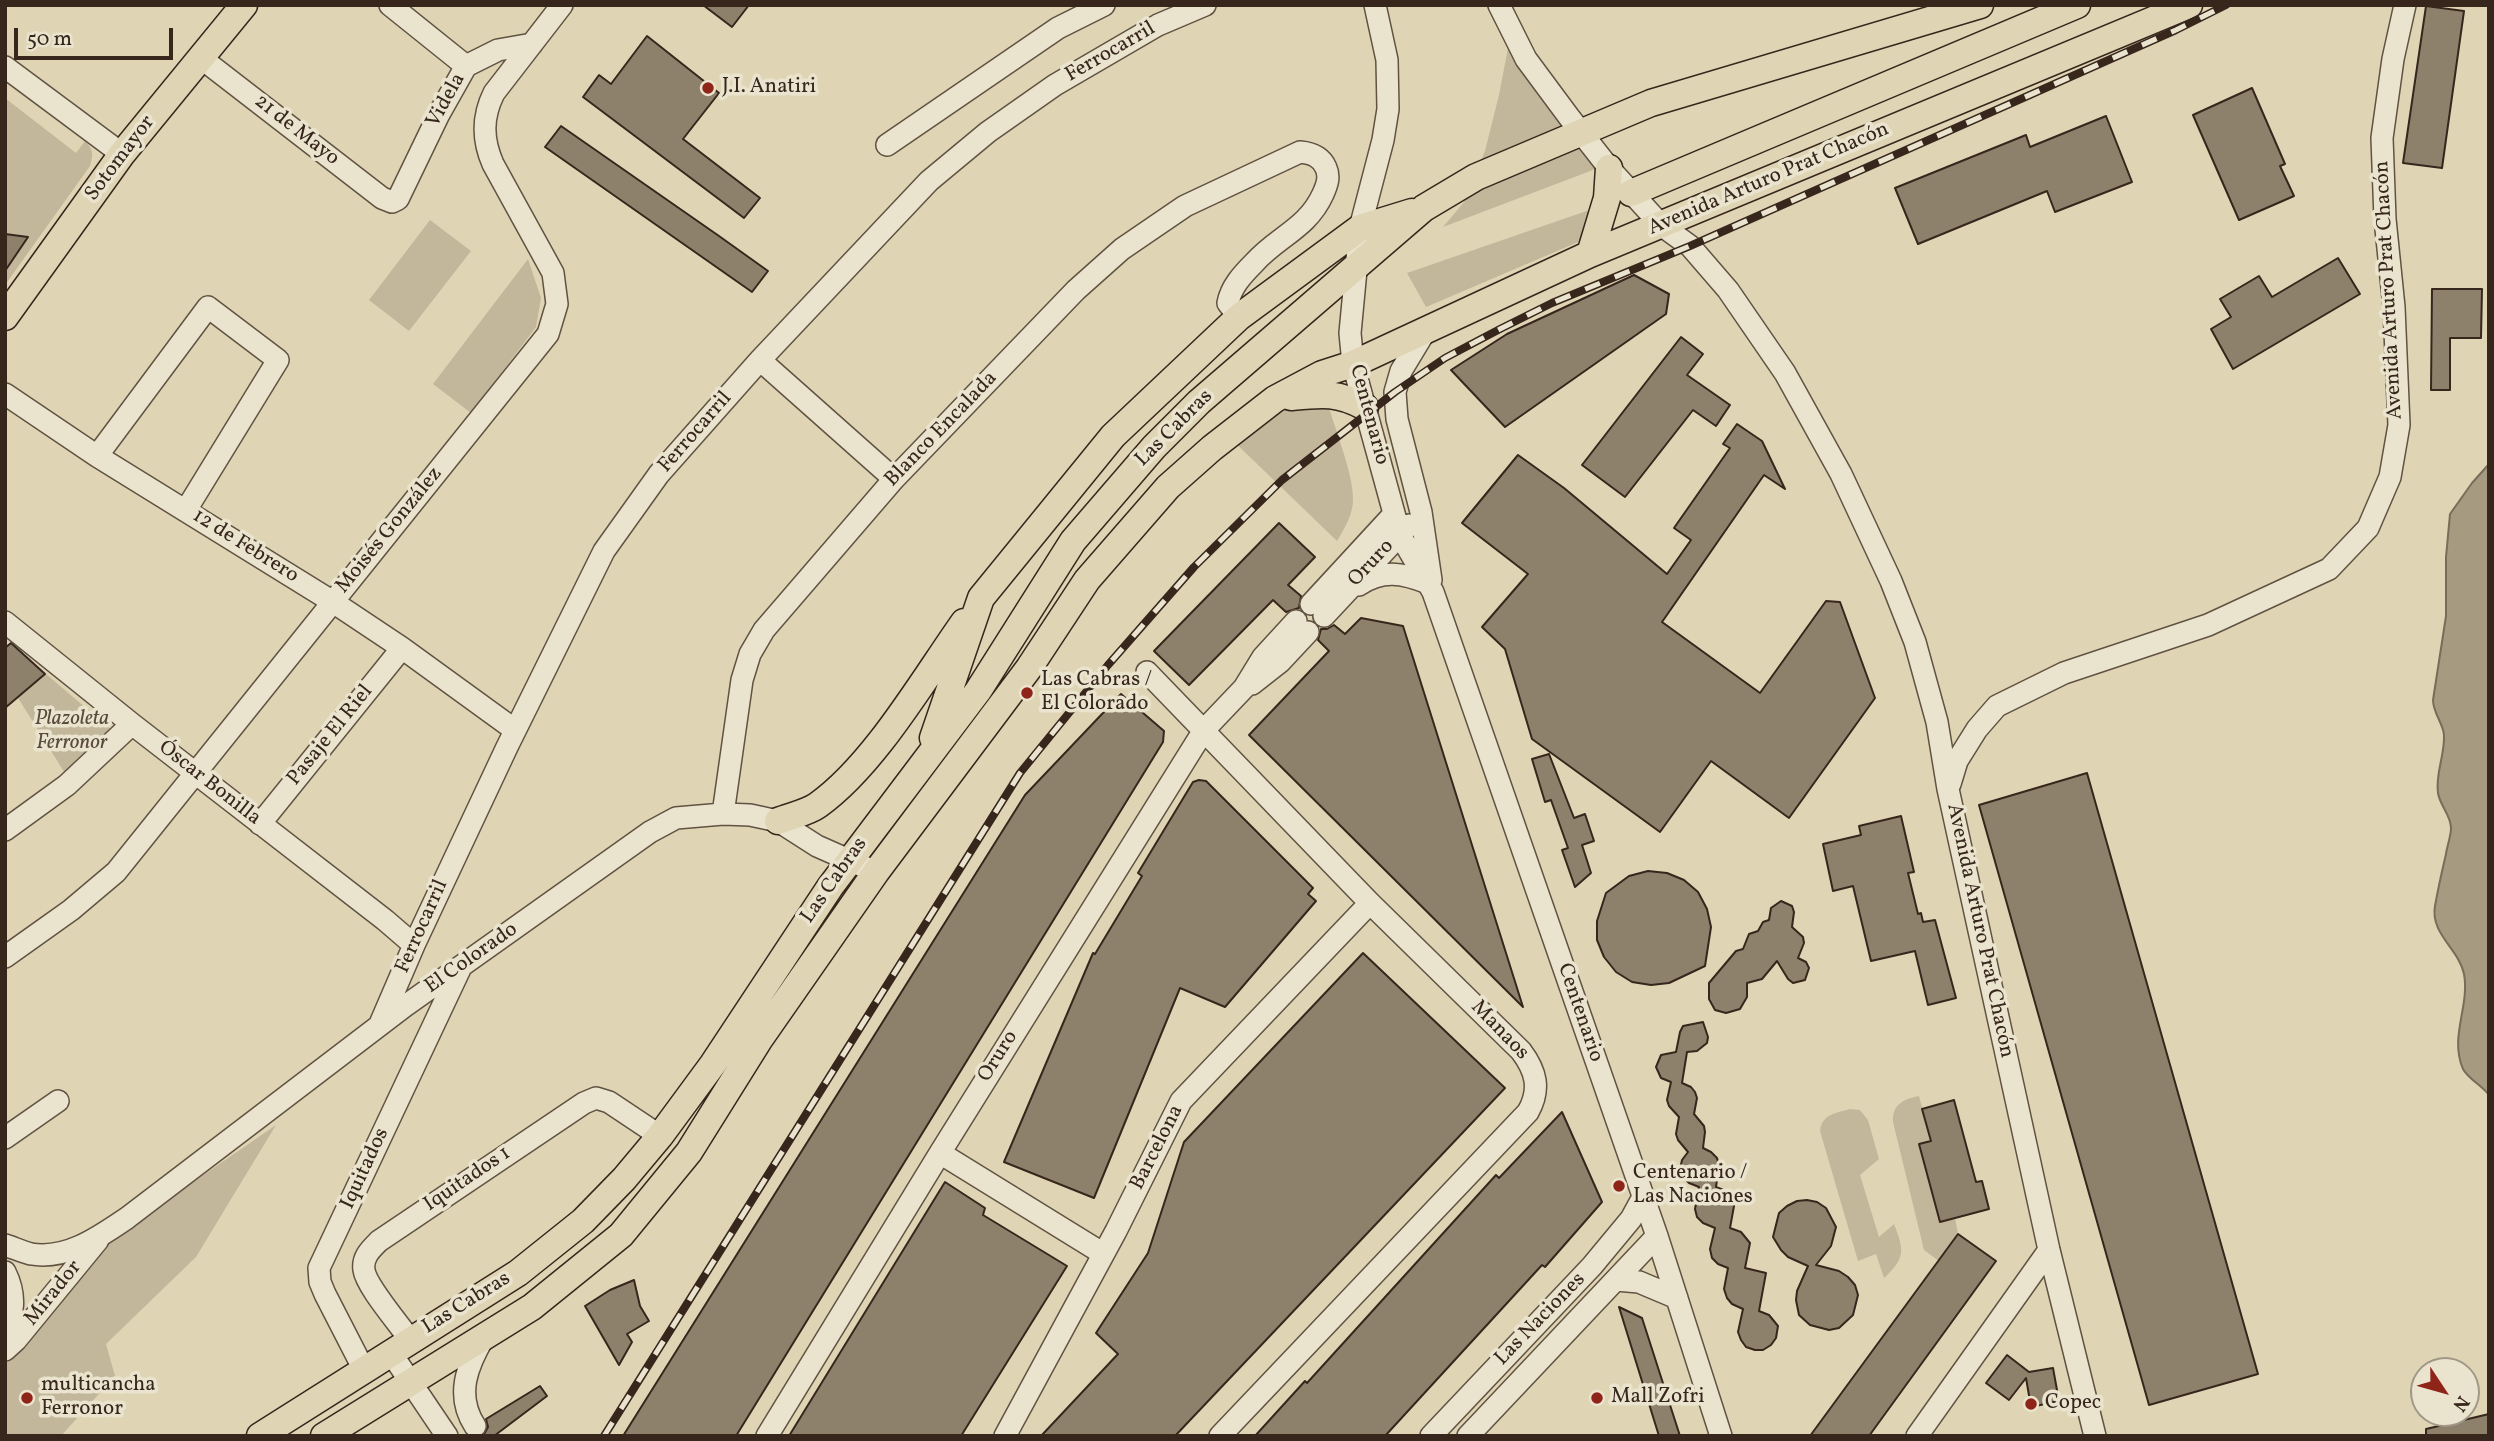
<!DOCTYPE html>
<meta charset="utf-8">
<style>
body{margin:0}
#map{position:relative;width:2494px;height:1441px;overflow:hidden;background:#dfd5b5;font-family:Vollkorn,serif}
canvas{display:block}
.frame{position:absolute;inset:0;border:7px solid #37261c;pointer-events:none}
.north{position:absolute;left:2410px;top:1357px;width:70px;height:70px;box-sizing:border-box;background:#eae4cf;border:2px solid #a29887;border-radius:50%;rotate:126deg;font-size:19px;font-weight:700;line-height:28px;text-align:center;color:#37261c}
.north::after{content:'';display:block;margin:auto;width:24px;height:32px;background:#8f2418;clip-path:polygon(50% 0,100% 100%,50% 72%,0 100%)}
.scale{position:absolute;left:14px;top:28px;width:159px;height:32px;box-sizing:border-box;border:4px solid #37261c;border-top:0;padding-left:9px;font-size:21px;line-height:24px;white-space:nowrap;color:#37261c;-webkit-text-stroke:5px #eae4cf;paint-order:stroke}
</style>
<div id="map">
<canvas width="2494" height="1441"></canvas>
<div class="frame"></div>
<div class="north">N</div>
<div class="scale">50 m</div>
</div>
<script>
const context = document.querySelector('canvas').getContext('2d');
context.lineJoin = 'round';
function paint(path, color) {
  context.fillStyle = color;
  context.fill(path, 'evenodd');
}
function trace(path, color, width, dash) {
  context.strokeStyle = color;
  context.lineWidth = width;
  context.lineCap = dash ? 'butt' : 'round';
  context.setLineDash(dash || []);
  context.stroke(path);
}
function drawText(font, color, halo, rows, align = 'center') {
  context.font = font + ' Vollkorn,serif';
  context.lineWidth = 7;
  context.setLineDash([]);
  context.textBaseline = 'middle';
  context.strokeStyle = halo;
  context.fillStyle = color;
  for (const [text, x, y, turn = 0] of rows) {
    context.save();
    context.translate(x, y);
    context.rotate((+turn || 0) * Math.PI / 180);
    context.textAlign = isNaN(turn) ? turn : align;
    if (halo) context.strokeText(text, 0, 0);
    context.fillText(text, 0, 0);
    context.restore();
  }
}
paint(new Path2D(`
 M1508 48 1530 79 1606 165 1443 227 1464 202 1485 151 1499 95Z
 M5 98 76 153 85 141C94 150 93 155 90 166L5 285Z
 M1601 206 1611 228 1426 307 1407 273Z
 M430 220 471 251 409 331 369 300Z
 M528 259 541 298 536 327 471 413 433 384Z
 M1302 394 1329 408C1336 431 1354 477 1353 500 1353 515 1344 529 1337 541L1226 434Z
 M39 668 113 731 66 775 15 693Z
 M1919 1096 1931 1141 1919 1145 1940 1222 1955 1218 1958 1234 1939 1261 1924 1250 1893 1122C1892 1104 1904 1099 1919 1096Z
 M1850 1109 1860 1110 1868 1120 1879 1159 1860 1175 1879 1237 1894 1224C1904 1250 1906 1258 1884 1278L1876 1254 1858 1261 1820 1131C1822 1114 1836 1113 1850 1109Z
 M276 1125 196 1257 106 1344 115 1376 61 1436H5V1363L24 1348 109 1240Z`), '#c2b79b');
const water = new Path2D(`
 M2489 464V1095C2482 1085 2468 1079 2463 1069 2449 1037 2470 1006 2464 974 2459 949 2430 934 2435 906 2438 889 2442 871 2446 854 2447 846 2451 836 2451 828 2451 815 2440 806 2438 793 2435 774 2445 755 2444 735 2443 723 2433 713 2433 700L2446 616V557L2450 514 2472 483Z`);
paint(water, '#a69a81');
trace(water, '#7a6c59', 2);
const building = new Path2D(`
 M703 5H749L732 27Z
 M2426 6 2464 11 2442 168 2403 163Z
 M647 36 719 93 683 139 760 198 744 218 583 97 599 75 611 84Z
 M2252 88 2285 164 2280 166 2294 196 2239 220 2193 115Z
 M2106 116 2132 182 2055 212 2047 191 1918 244 1895 188 2026 135 2030 147Z
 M561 126 719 236 768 271 752 292 545 147Z
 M5 234 28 237 5 271Z
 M2338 258 2360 294 2233 369 2211 329 2231 317 2220 299 2259 276 2272 297Z
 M1634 275 1669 294 1666 314 1505 427 1451 370 1507 334Z
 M2432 289H2482L2481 338H2450V390H2431Z
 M1681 337 1703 354 1687 375 1730 405 1716 426 1693 410 1625 497 1582 465Z
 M1737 424 1762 441 1785 489 1764 475 1662 622 1760 693 1826 601 1840 602 1875 698 1789 818 1711 761 1660 832 1532 739 1505 649 1482 627 1528 574 1462 523 1518 455 1564 488 1667 574 1691 540 1674 528 1730 448 1723 444Z
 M1279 523 1315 557 1288 585 1301 596 1299 608 1286 612 1273 600 1189 685 1154 651Z
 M1361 618 1403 626 1523 1007 1249 735 1329 651 1318 640 1321 629H1327L1334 625 1345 634Z
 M11 643 45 674 5 708V648Z
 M1121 694 1164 731 1163 742 736 1436H623L1025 795Z
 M1549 754 1574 818 1585 814 1594 841 1582 845 1591 873 1575 887 1562 850 1568 848 1551 800 1545 802 1532 759Z
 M2087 773 2258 1374 2149 1405 1979 805Z
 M1199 780 1206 781 1313 888 1308 894 1316 901 1225 1007 1180 988 1094 1198 1004 1162 1093 953 1095 954 1142 876 1138 873 1193 782Z
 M1901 816 1914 872 1908 873 1918 914 1921 913 1923 922 1935 920 1956 998 1928 1005 1915 951 1871 961 1853 886 1833 891 1823 844 1861 835 1859 826Z
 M1648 871 1667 873 1684 880 1698 892 1707 909 1711 927 1705 966 1669 983 1651 985 1632 982 1616 972 1604 957 1597 940V921L1606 893 1629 876Z
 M1781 901 1792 906 1794 912 1792 927 1803 937 1804 943 1798 958 1806 962 1809 968 1805 980 1793 983 1788 979 1777 961 1762 979 1747 983V997L1740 1009 1726 1013 1715 1010 1709 999V983L1736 951 1743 949 1749 934 1758 931 1763 922 1769 920 1771 908Z
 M1363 953 1505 1088 1175 1436H1041L1118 1354 1096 1333 1148 1253 1184 1142Z
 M1703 1022 1708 1037 1707 1043 1697 1051 1687 1052 1682 1083 1691 1087 1695 1092 1697 1098 1694 1114 1704 1126 1705 1132 1703 1148 1711 1152 1717 1158 1719 1166 1716 1187 1726 1191 1731 1198 1734 1206 1730 1228 1741 1232 1750 1243 1745 1268 1766 1273 1759 1311 1769 1315 1778 1326 1776 1338 1771 1345 1763 1350H1755L1746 1347 1741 1340 1738 1332 1743 1309 1732 1304 1727 1298 1724 1289 1728 1268 1718 1264 1712 1258 1710 1249 1715 1228 1703 1223 1697 1217 1695 1209 1699 1187 1689 1183 1683 1177 1680 1169 1682 1160 1688 1152 1678 1140 1676 1134 1679 1117 1669 1106 1667 1100 1671 1082 1661 1078 1656 1067 1661 1055 1676 1052 1680 1032 1683 1026Z
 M1954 1100 1976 1182 1982 1181 1989 1209 1940 1222 1919 1144 1931 1141 1922 1109Z
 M1562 1112 1602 1202 1545 1267 1542 1265 1385 1436H1255L1305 1381 1307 1383 1496 1175 1499 1178Z
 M945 1182 985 1208 983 1215 1067 1266 961 1436H789Z
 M1807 1200 1817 1202 1826 1208 1836 1227 1831 1246 1816 1265 1839 1271 1848 1277 1855 1285 1858 1295 1853 1315 1839 1328 1829 1330 1810 1325 1799 1315 1796 1300 1797 1291 1808 1266 1788 1257 1781 1250 1773 1237 1779 1213 1787 1206 1797 1201Z
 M1958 1234 1996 1261 1869 1436H1810Z
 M634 1280 640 1306 649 1321 627 1334 632 1342 619 1365 585 1306 610 1290Z
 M1619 1307 1642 1318 1680 1436H1659Z
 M2007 1355 2029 1372 2053 1368 2059 1401 2031 1407 2026 1378 2009 1400 1986 1383Z
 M540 1386 547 1396 494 1436H483L488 1427 486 1419Z
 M2489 1414V1436H2426V1429Z`);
paint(building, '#8e816c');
trace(building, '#37261c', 2);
const minor = new Path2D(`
 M390 5 466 66
 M1375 5 1387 60 1388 109 1383 140 1360 228 1350 333 1353 364 1400 535 1433 592 1657 1236 1721 1436
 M1499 5 1526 59 1569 117 1609 168 1661 225 1690 246 1728 290 1785 373 1841 474 1891 581 1915 642 1937 722 1948 789 2049 1250 2095 1436
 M201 58 382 198 392 202 398 199 439 114 466 66 498 50 532 44
 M5 67 122 154
 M887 145 1058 28 1104 5
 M1427 328 1401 371 1395 392 1397 419 1421 512 1431 580
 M760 360 894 479
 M5 394 97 456 333 602 402 648 515 730
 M97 456 208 307 278 360 186 510
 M1359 585C1382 569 1403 573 1428 583
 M1311 604 1394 514
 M1324 616 1409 525
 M5 622 132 724 385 920 414 945
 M1147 672 1370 903 1521 1051C1536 1071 1541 1089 1528 1112L1220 1436
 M1252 684 1280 662 1308 632
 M1950 784 1957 761 1977 729 1997 706 2064 673 2208 625 2329 569 2368 528 2390 477 2399 425 2394 307 2385 219 2382 138 2393 59 2405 5
 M723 814 742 680 750 654 764 630 894 479 1076 290 1122 249 1185 206 1300 152C1311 153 1321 156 1326 168 1330 177 1327 185 1323 194 1307 229 1278 236 1254 263 1242 275 1231 287 1228 303L1239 317
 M260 824 402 648
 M5 830 67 785 132 724
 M5 957 71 910 116 872 548 334 557 304 553 273 493 164C482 139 482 117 494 93L562 5
 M380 1024 414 945 507 747 604 551 659 474 760 360 929 181 988 132 1055 85 1158 25 1205 5
 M5 1138 58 1101
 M940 1153 1102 1253
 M5 1245C14 1248 23 1252 31 1254 67 1260 99 1237 127 1218L405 1006 650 832 676 818 723 814 750 815 778 821 817 846 876 872
 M5 1272C17 1296 13 1313 5 1338
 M1616 1280 1639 1282 1677 1298
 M410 1340C400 1325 366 1286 364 1270 362 1257 371 1249 379 1241L584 1103 596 1098 609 1102 660 1136
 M5 1350 16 1340 98 1240
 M391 1353 447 1436
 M364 1370 325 1294 320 1282 319 1268 460 969
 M475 1426C455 1395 467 1366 484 1337
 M767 1436 940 1153 1204 730 1244 688 1263 657 1296 621
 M1005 1436 1116 1231 1181 1101 1370 903
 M1431 1436 1592 1266 1631 1219 1643 1197
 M1468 1436 1657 1236
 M1917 1436 2049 1250`);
const major = new Path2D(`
 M1631 193 2077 5
 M1590 254 1607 198 1609 168
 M5 317 122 154 244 5
 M1291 397C1322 394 1338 392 1365 407
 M933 738 981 598 1113 436 1239 317 1360 228 1412 212
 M778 821C790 816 807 813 818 805 874 765 923 680 964 622
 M260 1436 518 1273 583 1221 624 1179 660 1136 713 1064 830 887 978 691 1073 541 1154 447 1199 402 1424 208 1476 177 1651 103 1980 5
 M324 1436 532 1307 621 1235 689 1152 759 1040 876 872 1029 668 1087 580 1168 487 1212 448 1275 399 1322 374 1353 364 1590 254 2189 5`);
trace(minor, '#615242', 24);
trace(major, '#37261c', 29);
trace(minor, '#eae4cf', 21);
trace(major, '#dfd5b5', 26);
const rail = new Path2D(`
 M604 1436 1020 773 1108 665 1194 567 1282 480 1395 392 1445 358 1500 329 1552 303 1690 246 2176 30 2226 5`);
trace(rail, '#37261c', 8);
trace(rail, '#eae4cf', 5, [16]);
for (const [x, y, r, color] of [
 [708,88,7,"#8f2418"],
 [1027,693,7,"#8f2418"],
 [1619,1186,7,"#8f2418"],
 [27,1398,7,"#8f2418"],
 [1597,1398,7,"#8f2418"],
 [2031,1404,7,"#8f2418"]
]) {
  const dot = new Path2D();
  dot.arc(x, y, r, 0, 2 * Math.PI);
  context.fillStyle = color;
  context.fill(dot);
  trace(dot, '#eae4cf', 2.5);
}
drawText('21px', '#37261c', '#eae4cf', [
 ["Ferrocarril",1111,53,-30],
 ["Videla",447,101,-61],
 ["21 de Mayo",296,131,38],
 ["Sotomayor",121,159,-53],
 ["Avenida Arturo Prat Chacón",1769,180,-23],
 ["Avenida Arturo Prat Chacón",2390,290,-93],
 ["Centenario",1368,415,75],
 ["Las Cabras",1175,429,-45],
 ["Blanco Encalada",942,430,-46],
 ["Ferrocarril",696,433,-49],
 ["Moisés González",390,531,-51],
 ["12 de Febrero",245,547,32],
 ["Oruro",1372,564,-47],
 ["Pasaje El Riel",331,736,-51],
 ["Óscar Bonilla",209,784,38],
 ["Las Cabras",835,881,-55],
 ["Ferrocarril",423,927,-66],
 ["Avenida Arturo Prat Chacón",1979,931,78],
 ["El Colorado",472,959,-35],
 ["Centenario",1579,1013,71],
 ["Manaos",1499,1031,46],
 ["Oruro",999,1057,-58],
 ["Barcelona",1158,1148,-63],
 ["Iquitados",366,1169,-65],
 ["Iquitados 1",468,1180,-34],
 ["Mirador",54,1294,-51],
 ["Las Cabras",467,1304,-32],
 ["Las Naciones",1541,1320,-46]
]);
drawText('21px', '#37261c', '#eae4cf', [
 ["J.I. Anatiri",722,88],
 ["Las Cabras /",1041,681],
 ["El Colorado",1041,705],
 ["Centenario /",1633,1174],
 ["Las Naciones",1633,1198],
 ["multicancha",41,1386],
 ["Ferronor",41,1410],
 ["Mall Zofri",1611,1398],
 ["Copec",2045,1404]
], 'left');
drawText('italic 21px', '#5a4a3c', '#eae4cf', [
 ["Plazoleta",72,720],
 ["Ferronor",72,744]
]);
</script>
